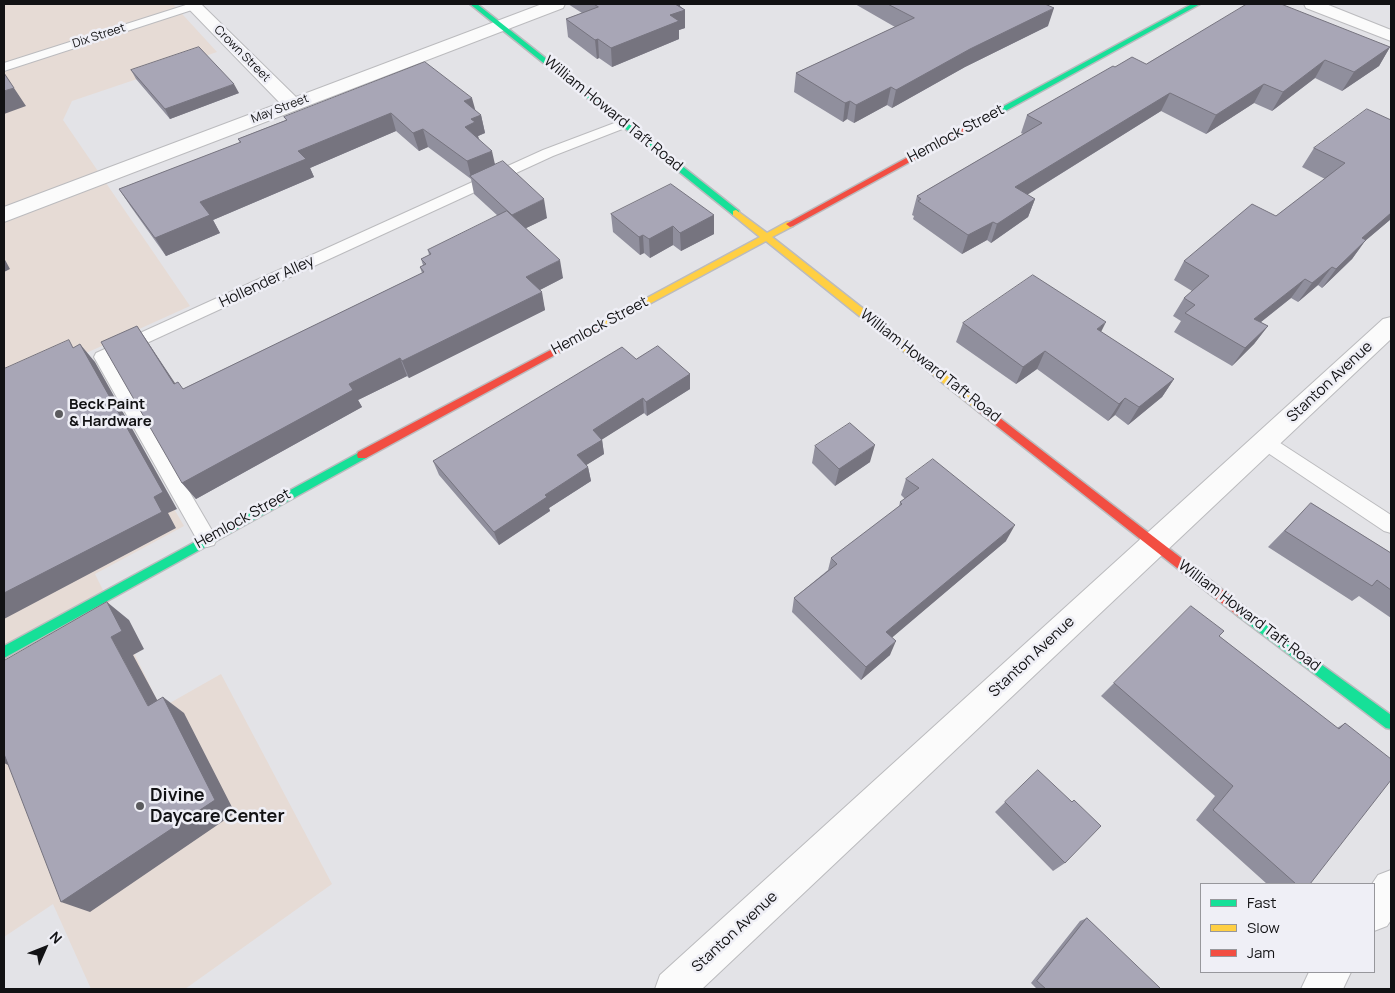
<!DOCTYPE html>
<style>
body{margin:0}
#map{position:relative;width:1395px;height:993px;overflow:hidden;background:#e3e3e7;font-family:Manrope,sans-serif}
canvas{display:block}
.frame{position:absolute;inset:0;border:5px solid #121214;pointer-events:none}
.legend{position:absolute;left:1200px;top:883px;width:175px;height:90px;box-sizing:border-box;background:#efeff6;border:1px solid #97979c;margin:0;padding:6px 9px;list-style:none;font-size:15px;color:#121214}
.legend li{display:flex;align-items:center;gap:10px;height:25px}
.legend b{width:25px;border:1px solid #97979c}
.north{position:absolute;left:20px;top:923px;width:50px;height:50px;-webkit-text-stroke:4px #efeff6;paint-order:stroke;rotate:46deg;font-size:14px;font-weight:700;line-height:20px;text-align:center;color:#121214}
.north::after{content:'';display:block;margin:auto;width:18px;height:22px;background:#121214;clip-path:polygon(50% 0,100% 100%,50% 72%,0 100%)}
</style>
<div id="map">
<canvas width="1395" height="993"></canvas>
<div class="frame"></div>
<ul class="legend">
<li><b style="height:6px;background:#16e098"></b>Fast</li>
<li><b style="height:6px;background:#ffcf43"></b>Slow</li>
<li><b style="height:6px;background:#f24e42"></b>Jam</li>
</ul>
<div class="north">N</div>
</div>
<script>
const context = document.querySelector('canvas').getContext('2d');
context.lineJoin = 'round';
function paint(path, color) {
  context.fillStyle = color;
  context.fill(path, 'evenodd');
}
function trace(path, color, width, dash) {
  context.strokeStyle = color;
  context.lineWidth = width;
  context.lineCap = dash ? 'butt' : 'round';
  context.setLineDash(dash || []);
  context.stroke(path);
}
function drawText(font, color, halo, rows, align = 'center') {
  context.font = font + ' Manrope,sans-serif';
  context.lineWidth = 5;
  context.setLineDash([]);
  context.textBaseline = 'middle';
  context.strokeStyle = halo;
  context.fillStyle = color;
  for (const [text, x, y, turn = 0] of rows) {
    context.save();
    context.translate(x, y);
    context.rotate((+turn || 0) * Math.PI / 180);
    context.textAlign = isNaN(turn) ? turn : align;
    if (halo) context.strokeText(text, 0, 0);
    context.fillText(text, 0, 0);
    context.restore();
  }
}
paint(new Path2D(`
 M4 4H173L217 52 72 101 63 120 190 306 84 354 184 526 95 574 161 708 221 674 332 884 185 989H91L53 904 4 937Z`), '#e6dbd5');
const lane = new Path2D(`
 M189 4H198L200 6 198 8 4 71V63Z
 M625 119 632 123 630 126 553 156 112 359 217 539 214 545 207 547 200 545 94 357 96 353 543 150Z
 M1265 435 1271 437 1391 515V533L1384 531 1259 447 1256 442 1259 437Z`);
const street = new Path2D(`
 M184 4H201L296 97 542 4H565L563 8 4 222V207L280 103Z
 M1304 4H1326L1391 30V41L1306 8Z
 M1391 317V339L702 989H655L660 975 1383 319Z
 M1391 870V920L1387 926 1374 931V884H1372L1378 875Z
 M1309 972H1351L1343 989H1301Z`);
const fast = new Path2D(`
 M470 4H477L739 211V215H733Z
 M1192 4H1200L978 126 971 124Z
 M362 451 367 455 366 458 4 658V646Z
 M1242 607 1391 715V729L1386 728 1238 616 1236 612 1238 608Z`);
const slow = new Path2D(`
 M736 210 767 233 787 222H793V226L772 237 987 406 988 409 987 412H979L766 241 599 331H593L591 329 593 327 760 237 733 215V211Z`);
const jam = new Path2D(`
 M972 122 979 124 793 226 790 227 786 224Z
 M596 326 601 329 599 331 366 458H358L357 455 358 452Z
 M983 405 1246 608 1248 612 1246 616 1242 617 1238 616 979 412 978 409 979 406Z`);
trace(lane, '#bbbbbe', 2);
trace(street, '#bbbbbe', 2);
trace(fast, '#bbbbbe', 3);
trace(slow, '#bbbbbe', 3);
trace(jam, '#bbbbbe', 3);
paint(lane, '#fbfbfb');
paint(street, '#fbfbfb');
paint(fast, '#16e098');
paint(slow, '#ffcf43');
paint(jam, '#f24e42');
paint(new Path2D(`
 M568 4H680V6L685 10V28L679 30V39L612 67 599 58 597 59 568 37 566 19 582 13Z
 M855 4H1045L1048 26 965 67 892 108 887 105 854 123 847 119 843 122 794 92 796 73 895 27Z
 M1390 47 1379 66 1342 91 1315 78 1272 111 1254 103 1206 134 1161 111 1027 195 1035 199 1028 217 991 243 987 240 962 254 913 219 914 216 912 215 917 196 1023 134 1021 133 1027 115 1115 67 1146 64Z
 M131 70 239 93 170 119 136 79Z
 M475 110 481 115 485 133 478 136 479 139 495 164 547 218 526 228 563 278 540 290 545 310 409 378 407 376 358 400 362 407 196 499 182 483 137 326 149 344 175 384 183 389 422 273 420 267 423 265 421 259 429 255 428 250 498 216 474 194 471 179 428 147 419 151 396 131 310 168 314 177 213 220 220 233 166 256 131 207 119 189 240 143 238 139 286 120 284 117Z
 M1391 120V219L1365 241 1352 259 1322 288 1318 285 1298 302 1291 298 1261 322 1268 326 1254 344 1232 366 1174 332 1181 321 1173 316 1184 298 1192 291 1174 280 1184 261 1276 216 1325 179 1302 167 1314 148Z
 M611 214 714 215V234L681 251 673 245 650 258 644 253 640 255 613 232Z
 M963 323 1101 332 1174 379 1162 397 1128 425 1115 415 1108 421 1037 369 1016 384 956 342Z
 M636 359 690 374V389L647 416 644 413 602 439 604 454 586 465 588 467 591 481 549 508 550 511 499 545 439 475 433 461Z
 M815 446 870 462 835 486 812 463Z
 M906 479 1006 541 892 637 890 655 861 680 792 612 794 598 828 570 831 558 899 507 900 502 905 499 901 495Z
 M1311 503 1391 553V618L1359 596 1352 601 1268 547Z
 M1191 606 1219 636 1337 728 1345 723 1310 884H1267L1196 820 1215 796 1101 696Z
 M1038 770 1065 863 1053 871 995 812Z
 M1087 918 1159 989H1037L1031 983 1080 921Z`), '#908f9d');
paint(new Path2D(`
 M673 4H680V12L685 10V28L679 30V39L612 67 611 48 670 15Z
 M1054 8 1048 26 965 67 892 108 896 90 970 49Z
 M598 39 599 58 597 59 595 40Z
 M1390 47 1379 66 1342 91 1354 72Z
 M1325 60 1315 78 1272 111 1283 92Z
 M234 84 239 93 170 119 165 109Z
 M1264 84 1254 103 1206 134 1216 115Z
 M891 87 887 105 854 123 856 105Z
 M14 88 26 106 4 114V91Z
 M1170 93 1161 111 1009 206 1015 187Z
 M472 98 477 116 464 101Z
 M850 101 847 119 843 122 845 103Z
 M391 113 396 131 310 168 314 177 213 220 220 233 166 256 155 238 200 202 298 151Z
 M481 115 485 133 478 136 479 141 465 127 471 119Z
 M423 129 428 147 419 151 413 133Z
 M492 151 496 169 471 177 467 161Z
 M544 199 547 218 516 233 512 215Z
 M1035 199 1028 217 991 243 997 224Z
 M1391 213V219L1365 241 1352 259 1322 288 1336 269 1362 238Z
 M714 215V234L681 251 680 233Z
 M993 222 987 240 962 254 968 235Z
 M673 226V245L650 258 649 239Z
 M643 235 644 253 640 255 639 237Z
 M4 258 10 269 4 272Z
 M560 260 563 278 530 295 526 277Z
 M1332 267 1318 285 1298 302 1312 283Z
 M1305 279 1291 298 1242 337 1254 319Z
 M542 292 545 310 409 378 402 361Z
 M1106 322 1097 340V329Z
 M137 326 187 401 174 384Z
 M1268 326 1254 344 1232 366 1245 348Z
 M80 344 95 362 177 509 168 513 176 528 4 619V593L154 497Z
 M1045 351 1037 369 1016 384 1023 367Z
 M400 358 407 376 358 400 362 407 196 499 182 483 349 384Z
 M690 374V389L647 416 646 402Z
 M1174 379 1162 397 1128 425 1139 407Z
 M643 398 644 413 595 444 593 430Z
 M1125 398 1115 415 1108 421 1119 404Z
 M602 440 604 454 580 469 577 455Z
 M875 445 870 462 835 486 839 469Z
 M588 467 591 481 549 508 550 511 499 545 494 532 545 495Z
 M1015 525 1006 541 881 647 886 632Z
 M107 602 129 620 144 649 133 655 169 722 148 706 111 637Z
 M896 641 890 655 861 680 866 667Z
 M163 697 184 713 235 813 90 912 61 902Z
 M4 754 24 773 4 763Z`), '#76747f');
const building = new Path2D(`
 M594 4H675L685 10 670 15 679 21 611 48 598 39 595 40 566 19 598 7Z
 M888 4H1045L1054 8 970 49 896 90 891 87 856 105 850 101 845 103 796 73 914 18Z
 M1247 4H1281L1390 47 1354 72 1325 60 1283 92 1264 84 1216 115 1170 93 1015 187 1035 199 997 224 993 222 968 235 918 201 921 199 917 196 1042 123 1027 115 1113 66 1115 67 1132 57 1146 64Z
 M199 47 234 84 165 109 131 70Z
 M425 62 472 98 464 101 481 115 471 119 475 122 465 127 492 151 467 161 423 129 413 133 391 113 298 151 306 159 200 202 210 215 155 238 119 189 241 142 238 139 287 120 284 117Z
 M4 73 14 88 4 91Z
 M1367 109 1391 120V213L1362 238 1366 240 1336 269 1332 267 1312 283 1305 279 1254 319 1268 326 1245 348 1185 313 1195 305 1184 298 1209 276 1184 261 1252 204 1276 216 1345 163 1314 148Z
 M503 161 544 199 512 215 470 176Z
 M671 184 714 215 680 233 673 226 649 239 643 235 639 237 611 214Z
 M507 211 560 260 526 277 542 292 402 361 400 358 349 384 353 390 182 483 101 342 137 326 174 384 178 382 183 389 424 272 420 267 426 264 421 259 431 254 428 250Z
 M1033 275 1106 322 1097 329 1174 379 1139 407 1125 398 1119 404 1045 351 1023 367 963 323Z
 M69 340 73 348 80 344 163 492 154 497 162 512 4 593V369Z
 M658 346 690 374 646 402 643 398 593 430 602 440 577 455 588 467 545 495 547 497 494 532 433 461 622 347 636 359Z
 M850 423 875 445 839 469 815 446Z
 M933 459 1015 525 886 632 896 641 866 667 794 598 837 564 831 558 902 504 900 502 919 488 906 479Z
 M1311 503 1391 553V590L1377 580 1372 586 1285 531Z
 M107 602 122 631 111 637 148 706 163 697 215 800 61 902 4 754V661Z
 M1191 606 1224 631 1219 636 1339 729 1345 723 1391 759V780L1310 884H1296L1213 810 1233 786 1114 683Z
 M1038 770 1072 802 1074 800 1101 826 1065 863 1005 802Z
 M1087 918 1160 988 1159 989H1046L1037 981Z`);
paint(building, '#a8a6b6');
trace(building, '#76747f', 1);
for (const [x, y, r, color] of [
 [59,414,5,"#5b5b5e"],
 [140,806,5,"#5b5b5e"]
]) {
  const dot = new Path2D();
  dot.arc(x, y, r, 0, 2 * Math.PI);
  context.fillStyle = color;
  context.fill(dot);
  trace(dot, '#efeff6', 2);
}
drawText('12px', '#121214', '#efeff6', [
 ["Dix Street",99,36,-18],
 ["Crown Street",242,54,45],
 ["May Street",280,109,-21]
]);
drawText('15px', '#121214', '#efeff6', [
 ["William Howard Taft Road",613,114,39],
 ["Hemlock Street",956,134,-28],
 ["Hollender Alley",267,282,-25],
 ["Hemlock Street",600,326,-28],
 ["William Howard Taft Road",930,366,38],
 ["Stanton Avenue",1330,382,-43],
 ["Hemlock Street",243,519,-29],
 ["William Howard Taft Road",1249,616,37],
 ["Stanton Avenue",1032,657,-43],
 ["Stanton Avenue",735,932,-43]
]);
drawText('bold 15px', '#121214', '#efeff6', [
 ["Beck Paint",69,405],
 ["& Hardware",69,422]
], 'left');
drawText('bold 18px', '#121214', '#efeff6', [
 ["Divine",150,796],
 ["Daycare Center",150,817]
], 'left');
</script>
